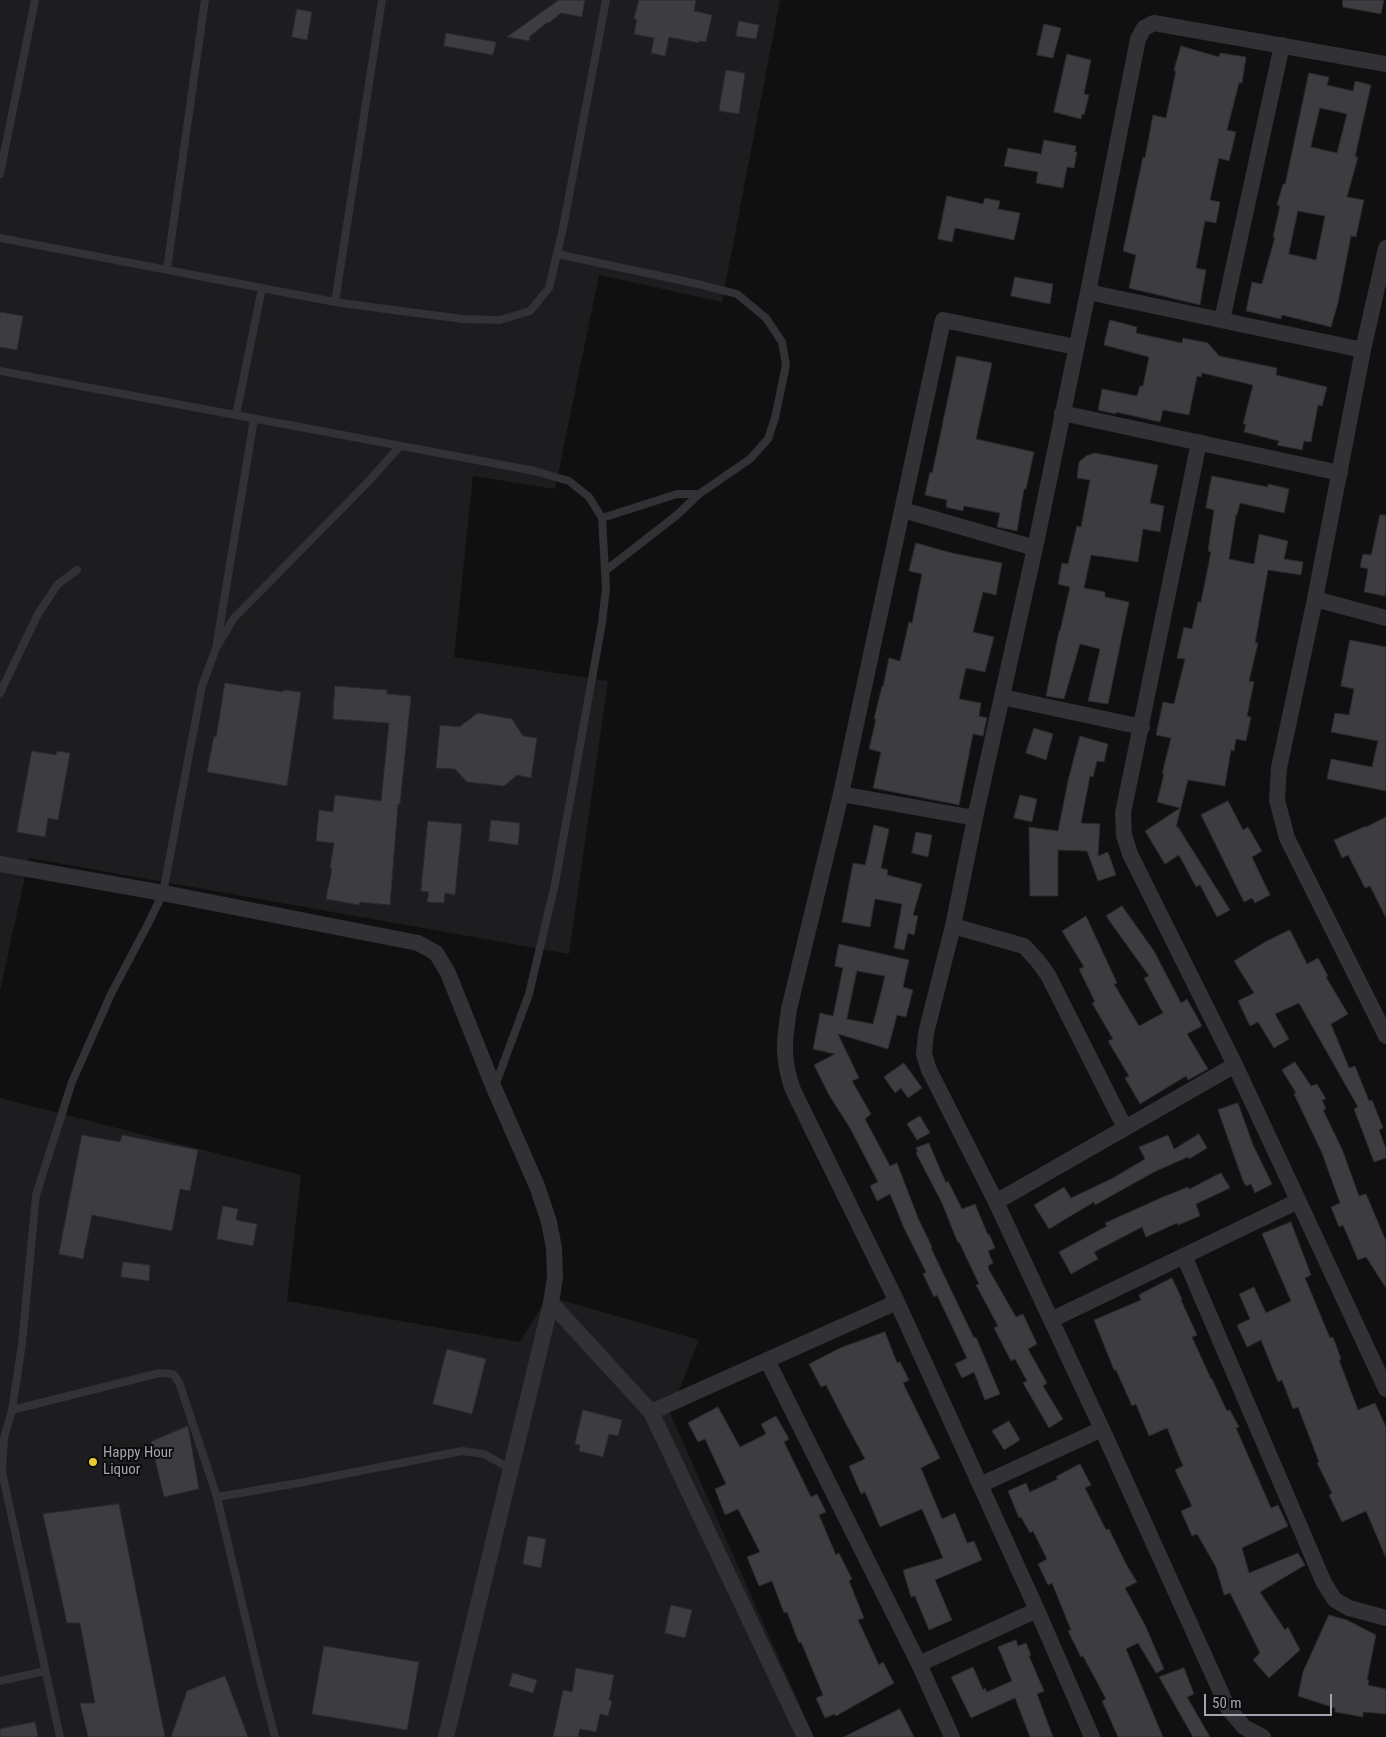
<!DOCTYPE html>
<style>
body{margin:0}
#map{position:relative;width:1386px;height:1737px;overflow:hidden;background:#101011;font-family:"Roboto Condensed",sans-serif}
canvas{display:block}
.scale{position:absolute;left:1204px;top:1694px;width:128px;height:22px;box-sizing:border-box;border:2px solid #a2a4b1;border-top:0;padding-left:6px;font-size:15px;line-height:18px;white-space:nowrap;color:#a2a4b1;-webkit-text-stroke:4px #0b0b0c;paint-order:stroke}
</style>
<div id="map">
<canvas width="1386" height="1737"></canvas>
<div class="scale">50 m</div>
</div>
<script>
const context = document.querySelector('canvas').getContext('2d');
context.lineJoin = 'round';
function paint(path, color) {
  context.fillStyle = color;
  context.fill(path, 'evenodd');
}
function trace(path, color, width, dash) {
  context.strokeStyle = color;
  context.lineWidth = width;
  context.lineCap = dash ? 'butt' : 'round';
  context.setLineDash(dash || []);
  context.stroke(path);
}
function drawText(font, color, halo, rows, align = 'center') {
  context.font = font + ' "Roboto Condensed",sans-serif';
  context.lineWidth = 4;
  context.setLineDash([]);
  context.textBaseline = 'middle';
  context.strokeStyle = halo;
  context.fillStyle = color;
  for (const [text, x, y, turn = 0] of rows) {
    context.save();
    context.translate(x, y);
    context.rotate((+turn || 0) * Math.PI / 180);
    context.textAlign = isNaN(turn) ? turn : align;
    if (halo) context.strokeText(text, 0, 0);
    context.fillText(text, 0, 0);
    context.restore();
  }
}
paint(new Path2D(`
 M0 0H780L722 302 599 275 555 489 473 476 454 657 608 681 569 954 29 858 0 991Z
 M0 1098 301 1175 287 1301 520 1342 548 1296 699 1340 670 1413 814 1737H0Z`), '#1d1c1e');
const building = new Path2D(`
 M559 0H585L582 17 561 13 549 23 548 22 530 36 529 41 507 37Z
 M639 0H696L694 11 712 15 706 42 699 41V43L669 37 665 56 651 53 654 38 634 34 637 20 634 19Z
 M1343 0H1384L1381 14 1343 7Z
 M297 9 312 12 307 40 292 37Z
 M739 21 759 25 756 39 736 36Z
 M1044 24 1061 28 1053 58 1037 55Z
 M446 33 496 42 493 55 444 46Z
 M1181 46 1219 57 1220 53 1246 57 1242 83H1239L1227 130 1236 132 1229 161 1219 158 1210 200 1220 202 1216 223 1205 221 1196 268 1206 270 1200 305 1129 288 1136 255 1123 251 1143 157 1145 158 1153 115 1166 118 1176 71H1174Z
 M1067 54 1091 60 1084 94 1089 95 1084 115 1082 114 1081 119 1054 112Z
 M726 70 745 73 739 114 719 111Z
 M1309 73 1329 77 1327 85 1353 91 1355 81 1371 85 1355 157H1358L1347 197 1364 200 1356 237 1351 236 1338 303 1331 327 1282 315 1281 319 1246 311 1252 282 1262 284 1275 237H1273L1280 206 1277 205 1283 184H1285ZM1320 108 1347 114 1337 153 1311 147ZM1298 211 1325 216 1316 260 1289 254Z
 M1044 140 1076 146 1075 152H1077L1074 168 1067 167 1063 188 1036 183 1038 172 1004 166 1008 148 1041 154Z
 M947 196 983 204 985 198 1000 201 998 209 1020 213 1014 240 955 228 952 242 938 239Z
 M1015 277 1053 284 1050 304 1011 296Z
 M0 312 23 316 17 350 0 347Z
 M1110 320 1137 327 1136 333 1182 343 1183 338 1208 343 1219 356 1277 368 1276 375 1327 387 1322 406 1318 405 1311 442 1304 441 1302 450 1277 445 1279 441 1244 432 1246 424H1243L1253 385 1202 373 1201 377 1197 376 1189 415 1163 410 1160 422 1116 412V414L1098 410 1102 389 1137 396 1140 386H1143L1149 357 1104 345Z
 M957 356 992 363 976 439 1034 452 1026 489H1024L1017 531 997 527 1000 513 964 506 963 511 946 507 947 500 925 495 930 472 932 473Z
 M1095 453 1158 465 1150 503 1164 506 1160 532 1143 529 1138 562 1091 555 1084 588 1105 592V597L1129 602 1108 704 1088 701 1100 649 1080 644 1064 699 1046 696 1059 631H1060L1070 587 1058 584 1062 563 1068 564 1077 526 1081 527 1090 480 1077 478 1079 462 1086 456Z
 M1212 476 1268 487V484L1289 489 1284 513 1240 503 1237 515H1236L1229 559 1254 564 1259 534 1288 541 1284 559 1303 562 1301 575 1268 570 1255 643H1258L1249 681 1254 682 1247 716 1251 717 1246 741 1236 739 1234 751 1231 750 1225 786 1188 780 1176 827H1178L1230 910 1217 917 1200 885 1196 887 1179 855 1165 864 1145 831 1180 808 1157 802 1164 774H1162L1171 738 1156 735 1163 702 1174 704 1185 659 1177 658 1184 627 1192 629 1198 602H1201L1211 552 1208 551 1214 510 1206 508Z
 M1380 515H1386V589L1385 596 1364 592 1368 569 1360 567 1363 554 1371 555Z
 M916 543 952 553 1002 563 996 595 983 592 973 632 994 637 985 672 966 668 959 699 981 703 979 716 987 718 983 736 973 734 959 805 873 788 881 752 869 749 876 719H874L882 686 883 687 889 658 900 661 909 622 912 623 922 574 909 571Z
 M1350 640 1386 647V791L1327 779 1331 759 1372 767 1378 741 1331 732 1335 713 1349 715 1354 689 1341 686Z
 M225 683 283 692V690L301 692 287 786 207 772 214 736 216 737Z
 M335 686 387 690V694L411 696 400 804H398L390 905 360 902 359 905 326 899 332 869 330 868 334 843 316 841 319 810 333 812 335 795 381 801 389 723 333 719Z
 M478 713 512 719 523 736 537 738 531 778 517 775 504 786 467 782 455 769 436 768 440 725 459 727Z
 M1034 728 1053 734 1046 760 1026 753Z
 M1080 736 1108 744 1104 762 1097 761 1093 777 1090 776 1081 823 1100 824 1098 856 1108 852 1116 875 1098 881 1087 851 1058 850V896H1030L1029 827 1058 831 1068 781Z
 M32 751 56 755 57 751 70 753 58 820 48 818 45 837 17 832Z
 M1020 795 1037 799 1032 822 1014 818Z
 M1228 801 1243 830 1248 827 1262 851 1252 857 1270 895 1255 903 1252 898 1244 902 1201 815Z
 M1386 817V918L1370 886 1365 888 1348 855 1342 858 1334 840 1366 826V827Z
 M491 820 520 823 518 845 489 841Z
 M428 821 462 824 455 895 445 893 444 903 427 902 429 892 421 891Z
 M874 825 889 829 881 868 888 870 887 875 922 884 913 915 918 916 914 935 908 933 904 950 894 948 902 904 875 899 870 927 842 922 853 863 865 865Z
 M916 832 932 835 928 857 912 853Z
 M1122 906 1154 951 1181 1003 1187 999 1202 1026 1187 1034 1208 1069 1188 1080 1186 1076 1140 1104 1125 1078 1129 1076 1108 1041 1113 1039 1092 1003 1095 1002 1079 969 1084 967 1062 931 1086 916 1117 983 1114 984 1139 1026 1163 1013 1144 978 1149 976 1106 916Z
 M1290 930 1307 964 1318 958 1328 976 1326 977 1348 1014 1331 1024 1349 1068 1355 1066 1369 1101 1372 1100 1383 1128 1379 1130 1386 1149V1158L1374 1162 1354 1109 1358 1107 1299 1003 1275 1014 1289 1039 1274 1048 1258 1022 1250 1026 1238 1001 1254 993 1234 961 1265 942Z
 M839 944 909 960 903 987 913 990 906 1017 897 1015 888 1049 838 1034 859 1078 852 1081 871 1114 865 1119 890 1166 897 1163 918 1218 932 1247 931 1248 974 1338 976 1337 1000 1394 985 1400 974 1372 962 1378 955 1364 967 1358 937 1295 934 1297 923 1274 926 1272 904 1228 890 1194 877 1201 870 1186 878 1182 850 1128 829 1095 814 1065 835 1054 813 1049 820 1013 833 1016 843 968 835 966ZM857 971 885 976 873 1024 847 1019Z
 M1295 1062 1311 1086 1317 1084 1326 1099 1322 1100 1326 1109 1323 1110 1342 1149 1359 1196 1366 1194 1386 1241V1288L1366 1257 1358 1260 1343 1225 1339 1227 1331 1207 1340 1203 1322 1153 1294 1094 1296 1093 1282 1070Z
 M904 1063 922 1088 908 1098 901 1088 895 1093 884 1077Z
 M1238 1103 1253 1145 1272 1184 1255 1193 1251 1184 1246 1186 1243 1181 1218 1110Z
 M920 1116 930 1133 917 1140 907 1124Z
 M1199 1134 1207 1148 1189 1159 1188 1157 1154 1172 1095 1205 1094 1202 1049 1229 1034 1205 1064 1187 1071 1198 1113 1178 1145 1159 1139 1147 1168 1135 1174 1149Z
 M82 1135 120 1142 122 1135 198 1150 190 1191 180 1189 172 1231 92 1215 83 1259 59 1254Z
 M929 1143 946 1183 948 1181 962 1209 975 1204 988 1235 989 1234 995 1248 988 1251 993 1263 988 1266 989 1270 1016 1317 1023 1314 1037 1344 1028 1349 1047 1383 1043 1386 1063 1419 1049 1428 1023 1383 1027 1381 1015 1359 1011 1361 994 1328 998 1326 976 1285 979 1284 959 1242 958 1243 942 1203 916 1153 918 1152 916 1148Z
 M1221 1173 1230 1188 1196 1204 1200 1216 1178 1225 1177 1223 1146 1237 1142 1227 1094 1252 1098 1259 1071 1274 1059 1252 1107 1226 1105 1223 1163 1197 1188 1187 1189 1189Z
 M223 1206 238 1209 236 1220 257 1224 253 1246 217 1239Z
 M1291 1222 1311 1275 1305 1278 1330 1338 1333 1337 1341 1359 1339 1360 1358 1410 1375 1403 1386 1427V1558L1366 1511 1342 1522 1329 1495 1332 1493 1317 1463 1319 1462 1298 1407 1293 1409 1282 1380 1278 1382 1261 1340 1247 1347 1237 1325 1250 1319 1239 1294 1254 1287 1266 1313 1291 1301 1262 1234Z
 M123 1262 150 1265 149 1281 121 1277Z
 M1172 1278 1182 1299 1181 1300 1197 1335 1192 1337 1211 1379H1212L1227 1411 1230 1410 1239 1427 1236 1428 1271 1508 1278 1505 1288 1526 1242 1548 1249 1573 1298 1553 1305 1565 1260 1592 1285 1630 1288 1627 1300 1650 1269 1678 1253 1660 1260 1653 1230 1593 1224 1595 1216 1567 1197 1534 1192 1536 1181 1511 1192 1506 1175 1470 1183 1466 1167 1428 1149 1436 1136 1404 1132 1406 1116 1370H1114L1094 1320 1141 1300 1139 1295Z
 M885 1332 897 1363 900 1362 909 1380 903 1383 940 1458 921 1468 942 1519 955 1513 967 1543 974 1541 982 1560 935 1580 952 1620 929 1630 915 1596 911 1597 903 1570 943 1558 922 1509 880 1527 865 1492 861 1494 849 1466 865 1459 845 1422 826 1385 821 1387 809 1364 840 1348Z
 M447 1349 486 1359 472 1414 433 1404Z
 M718 1407 740 1447 766 1434 761 1424 776 1416 789 1439 784 1442 811 1497 817 1494 826 1512 819 1515 836 1555 839 1553 852 1579 849 1581 864 1618 858 1620 879 1665 883 1662 894 1683 836 1716 835 1714 825 1718 816 1698 823 1695 801 1642 799 1643 787 1612 784 1613 772 1581 759 1586 747 1557 760 1552 738 1509 725 1515 715 1489 726 1484 705 1439 698 1442 688 1423Z
 M583 1410 622 1420 618 1436 609 1434 603 1457 579 1451 580 1445 575 1444Z
 M1009 1421 1020 1440 1004 1450 992 1431Z
 M188 1426 199 1489 164 1497 151 1442Z
 M1080 1464 1091 1485 1085 1488 1106 1530 1109 1529 1126 1564 1137 1582 1125 1588 1145 1625 1164 1669 1156 1673 1138 1643 1126 1649 1163 1737H1118L1102 1701 1106 1699 1083 1656 1081 1657 1068 1631 1071 1630 1052 1583 1048 1585 1038 1564 1047 1559 1033 1531 1030 1533 1021 1517 1019 1518 1008 1491 1026 1483 1030 1492 1058 1479 1056 1477Z
 M119 1504 165 1737H88L80 1703H95L80 1623H67L43 1514Z
 M528 1536 546 1539 541 1568 523 1564Z
 M671 1605 692 1610 685 1638 665 1633Z
 M1329 1615 1347 1620 1376 1635 1367 1680H1369L1368 1685 1386 1689V1714L1363 1712V1717L1335 1712V1708L1298 1696 1303 1672Z
 M1016 1640 1018 1646 1026 1643 1031 1655 1029 1656 1044 1691 1037 1694 1053 1737H1030L1015 1698 971 1718 951 1677 973 1667 983 1690 985 1688 987 1692 1012 1681 998 1647Z
 M324 1646 419 1662 407 1730 312 1714Z
 M576 1668 614 1675 609 1700 612 1701 608 1716 600 1714 596 1732 580 1729 578 1737H553L563 1690 572 1692Z
 M1184 1668 1194 1694 1187 1697 1210 1737H1193L1159 1677Z
 M513 1673 537 1680 533 1693 509 1686Z
 M225 1676 248 1737H171L187 1691Z
 M900 1709 914 1737H844Z
 M35 1722 38 1737H0V1729Z`);
paint(building, '#3d3d41');
trace(building, '#2b2a2d', 1);
trace(new Path2D(`
 M0 174 35 0
 M0 238 335 302 393 310 463 319 500 320 530 311 549 288 563 228 606 0
 M557 254 698 284 737 294 766 318 782 342 786 365 775 418 768 439 750 459 699 494 677 515 605 571
 M167 269 205 0
 M335 302 382 0
 M0 371 535 471 569 481 589 497 602 518 606 588 602 623 555 884 529 994 495 1086
 M236 415 262 288
 M602 518 677 494H699
 M217 643 254 419
 M0 693 38 614 58 584 77 570
 M12 1410 159 1373 173 1374 179 1382 217 1497
 M0 1681 45 1671
 M60 1737 2 1472 4 1438 12 1410 22 1344 36 1195 72 1082 111 994 148 924 163 893 202 686 216 648 234 618 367 483 400 446
 M275 1737 259 1675 217 1497 304 1482 462 1451 484 1454 511 1469`), '#313136', 8);
trace(new Path2D(`
 M1386 248 1363 350 1315 599 1279 768 1277 800 1287 838 1386 1036
 M1088 292 1363 350
 M1222 320 1282 45
 M1076 347 943 320 841 794 789 1009C784 1042 782 1059 793 1090L897 1302 1037 1610 1092 1737
 M1062 413 1340 473
 M1199 442 1123 813 1124 835 1130 854 1235 1065 1386 1389
 M903 510 1035 548
 M1315 599 1386 618
 M1002 697 1142 727
 M841 794 975 818
 M0 864 163 893 418 943 436 953 448 973 494 1088 537 1186 549 1222 554 1248 555 1277 551 1303 446 1737
 M953 926 1024 946 1037 960 1048 975 1125 1128
 M996 1202 1235 1065
 M1184 1256 1324 1583 1335 1600 1349 1608 1386 1618
 M551 1303 651 1412 805 1737
 M1051 1320 1298 1201
 M767 1360 919 1664 952 1737
 M651 1412 897 1302
 M980 1485 1102 1429
 M919 1664 1037 1610
 M1263 1737 1244 1727 1228 1708 1102 1429 996 1202 929 1070 924 1054 926 1033 953 926 975 818 1035 548 1088 292 1138 39 1144 28 1154 23 1386 64`), '#313136', 16);
for (const [x, y, r, color] of [
 [93,1462,5,"#e7cd33"]
]) {
  const dot = new Path2D();
  dot.arc(x, y, r, 0, 2 * Math.PI);
  context.fillStyle = color;
  context.fill(dot);
  trace(dot, '#0b0b0c', 2);
}
drawText('15px', '#a2a4b1', '#0b0b0c', [
 ["Happy Hour",103,1453],
 ["Liquor",103,1470]
], 'left');
</script>
